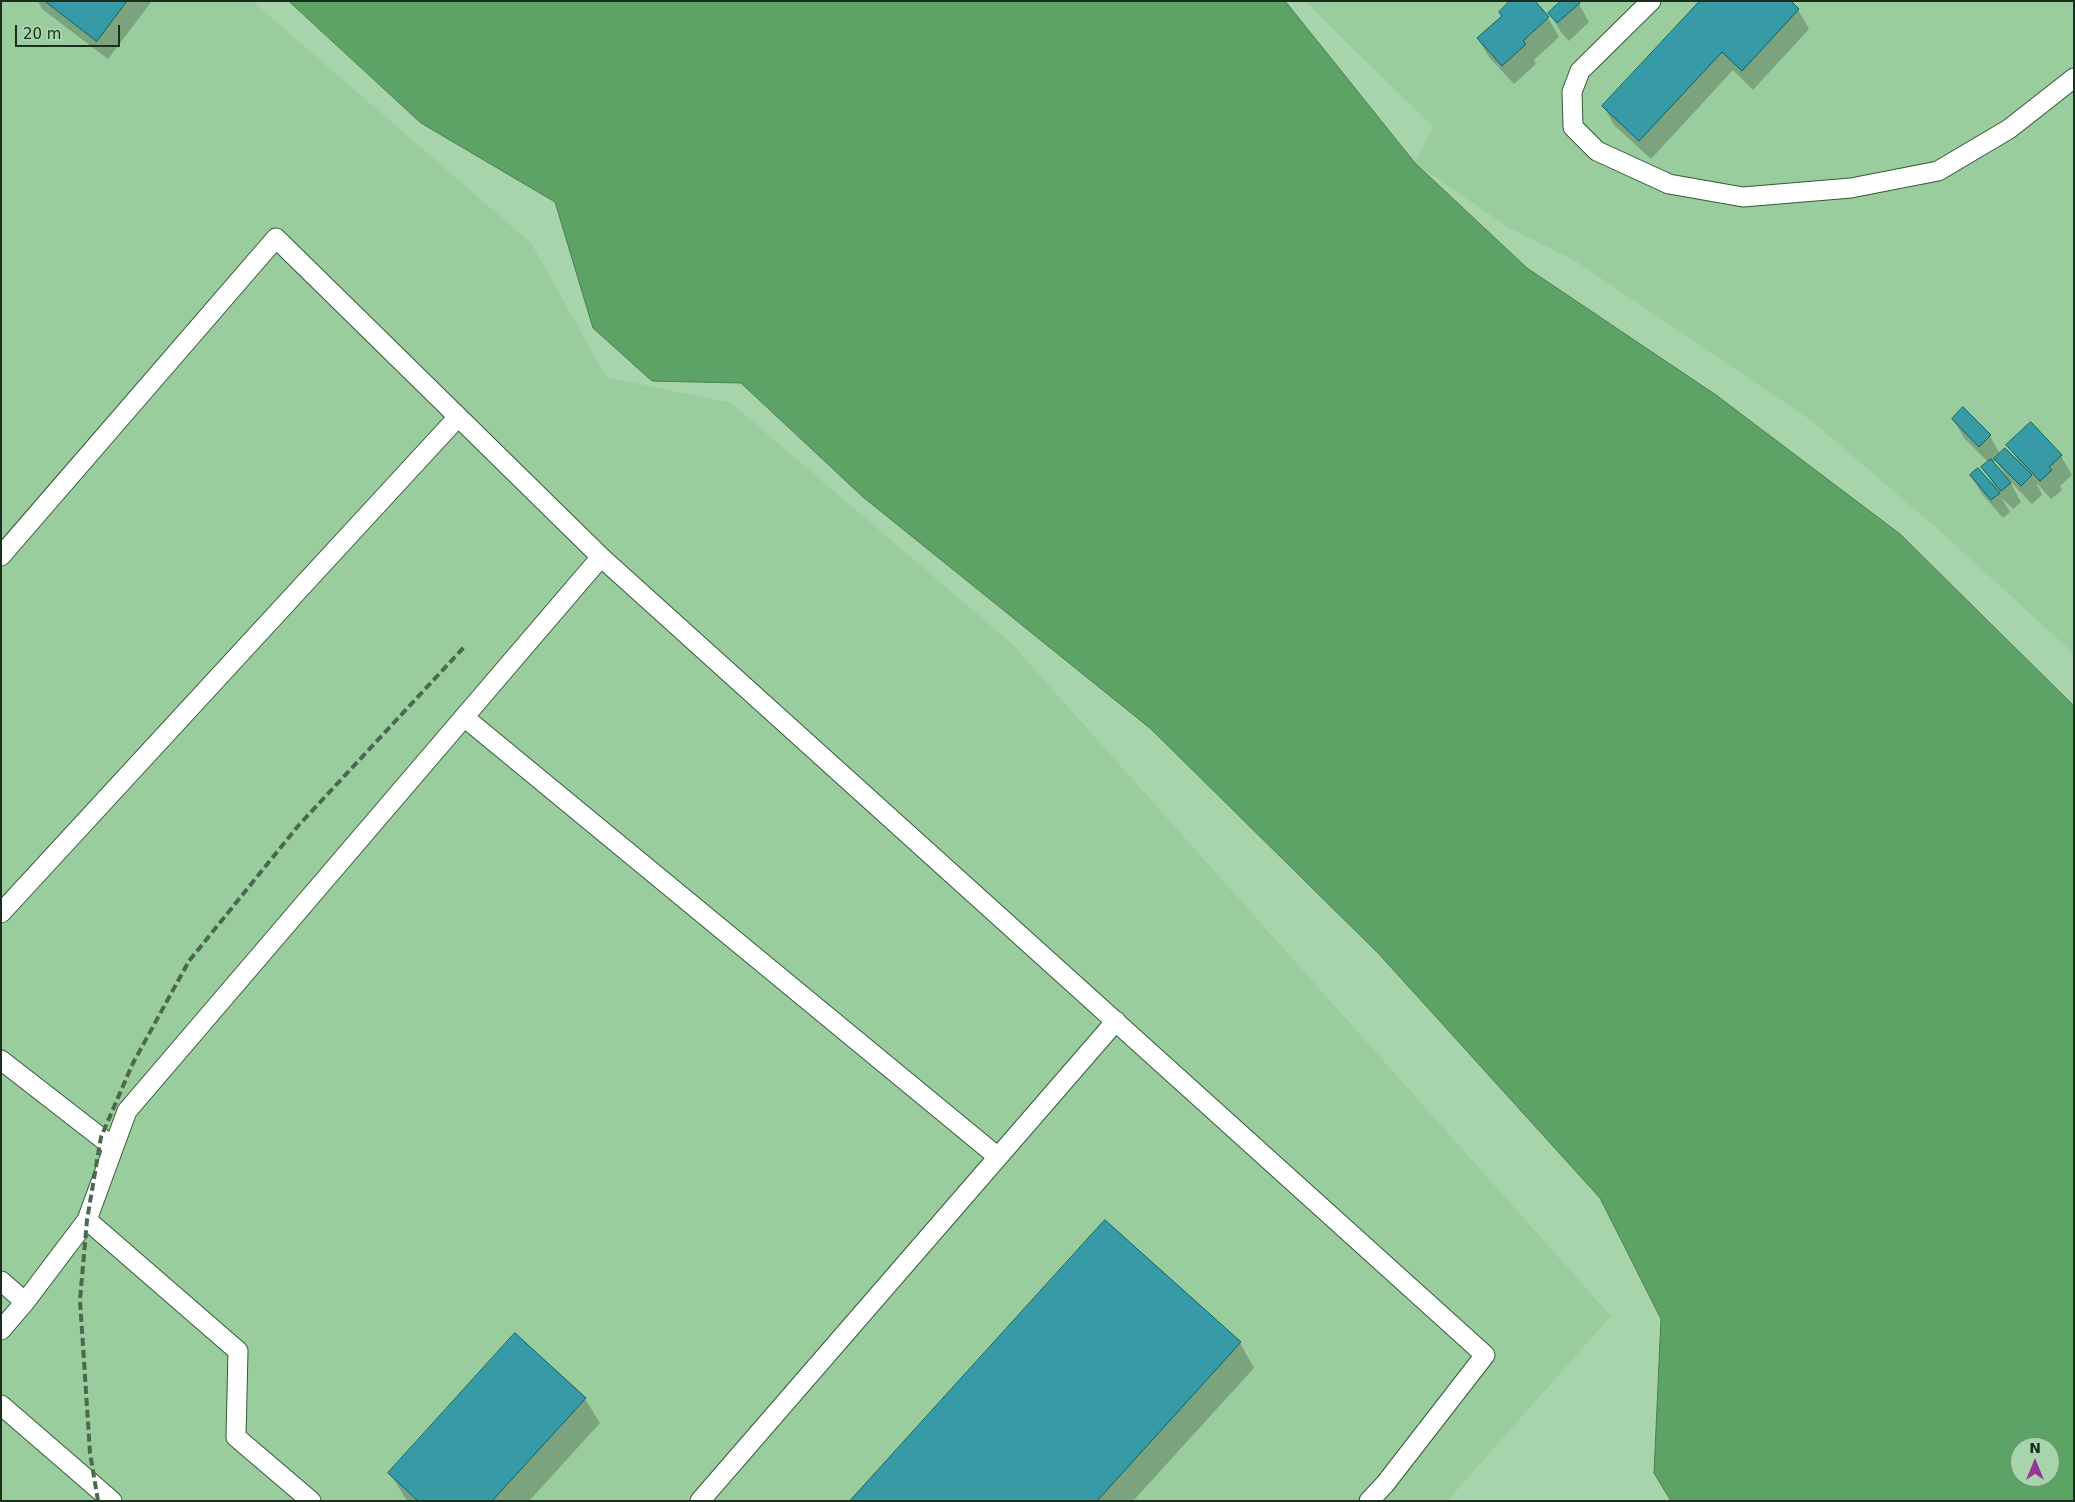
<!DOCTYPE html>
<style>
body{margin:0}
#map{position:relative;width:2075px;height:1502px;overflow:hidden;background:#a7d4ab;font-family:"DejaVu Sans",sans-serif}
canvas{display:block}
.frame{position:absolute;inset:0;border:2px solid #1b2d1d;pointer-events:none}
.north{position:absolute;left:2010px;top:1437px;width:50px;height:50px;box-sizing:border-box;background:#a7d4ab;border:1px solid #6f9172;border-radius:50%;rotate:0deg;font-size:14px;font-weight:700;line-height:20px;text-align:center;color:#1b2d1d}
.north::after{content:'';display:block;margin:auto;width:18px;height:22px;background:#973399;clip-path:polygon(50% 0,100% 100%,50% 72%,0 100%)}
.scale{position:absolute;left:15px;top:25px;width:105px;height:22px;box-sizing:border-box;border:2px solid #1b2d1d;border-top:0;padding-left:6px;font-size:15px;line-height:18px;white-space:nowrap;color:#1b2d1d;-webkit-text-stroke:4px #a7d4ab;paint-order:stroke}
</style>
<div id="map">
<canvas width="2075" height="1502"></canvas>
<div class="frame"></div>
<div class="north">N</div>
<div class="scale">20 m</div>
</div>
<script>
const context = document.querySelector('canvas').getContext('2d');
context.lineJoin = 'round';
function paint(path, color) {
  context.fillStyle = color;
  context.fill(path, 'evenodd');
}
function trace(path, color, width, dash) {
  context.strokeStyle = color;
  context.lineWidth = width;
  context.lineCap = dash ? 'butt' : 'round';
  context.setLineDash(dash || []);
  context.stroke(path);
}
paint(new Path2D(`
 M1 1H252L531 243 606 377 731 403 1011 643 1611 1316 1447 1501H1Z
 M1305 1H2074V654L1941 532 1812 421 1574 260 1506 226 1415 163 1433 127Z`), '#9acd9e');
const water = new Path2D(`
 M289 1H1285L1415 163 1527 268 1716 395 1900 534 2074 706V1501H1671L1654 1473 1661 1319 1600 1198 1379 954 1151 729 863 497 741 383 652 381 593 328 555 202 421 123ZM2020 1447H2050V1477H2020Z`);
paint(water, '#5da365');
trace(water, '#49804f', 1);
paint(new Path2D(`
 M38 1H152L108 59 42 9Z
 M1789 1 1798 10 1809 29 1753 90 1733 70 1651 159 1614 125 1604 107Z
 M1534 2 1548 18 1559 37 1534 60 1536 64 1514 84 1489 57 1478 39Z
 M1579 4 1589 22 1569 41 1561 32 1550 13Z
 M1963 409 1990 436 2000 454 2018 461 2008 445 2031 424 2061 456 2072 475 2060 486 2062 490 2051 499 2036 482 2042 495 2032 504 2009 480 2021 502 2013 509 2001 497 2010 512 2003 518 1982 494 1971 476 1993 484 1983 467 1988 462 1964 438 1953 419ZM1996 460 2006 477 1993 463Z
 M1240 1343 1254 1368 1133 1501H852Z
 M585 1399 600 1423 529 1501H407L390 1473Z`), '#0003');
const building = new Path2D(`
 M45 1H127L97 41Z
 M1510 1H1535L1549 17 1523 41 1526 44 1502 66 1477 38 1502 16 1499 12Z
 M1561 1H1578L1580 3 1557 23 1548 13Z
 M1700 1H1791L1799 9 1742 71 1722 52 1639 141 1602 106Z
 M1963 407 1991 435 1979 447 1952 419Z
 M2031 422 2062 455 2049 467 2052 470 2040 481 2006 445Z
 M2005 448 2032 475 2021 486 1994 459Z
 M1991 459 2011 483 2001 491 1981 467Z
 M1978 468 2000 493 1991 500 1970 475Z
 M1105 1220 1241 1342 1097 1501H850Z
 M515 1333 586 1398 492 1501H418L388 1473Z`);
paint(building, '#369ba7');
trace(building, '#0a616a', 1);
const lane = new Path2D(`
 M1651 1 1580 71 1572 92 1573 127 1597 151 1669 184 1743 197 1851 188 1938 171 2009 129 2074 78
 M1 556 276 238 601 557
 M464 717 998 1157
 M1 913 458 417
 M1 1060 113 1147
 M87 1220 238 1351 236 1437 311 1501
 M1 1281 25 1302 1 1330
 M25 1302 87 1220 127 1111 601 557 1485 1355 1385 1484 1369 1501
 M1 1405 112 1501
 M700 1501 1116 1021`);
trace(lane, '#325a36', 21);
trace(lane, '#fff', 19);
trace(new Path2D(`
 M98 1501 90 1453 80 1300 87 1220 101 1137 133 1063 189 961 298 826 466 645`), '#4c684f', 4, [8, 4]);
</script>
